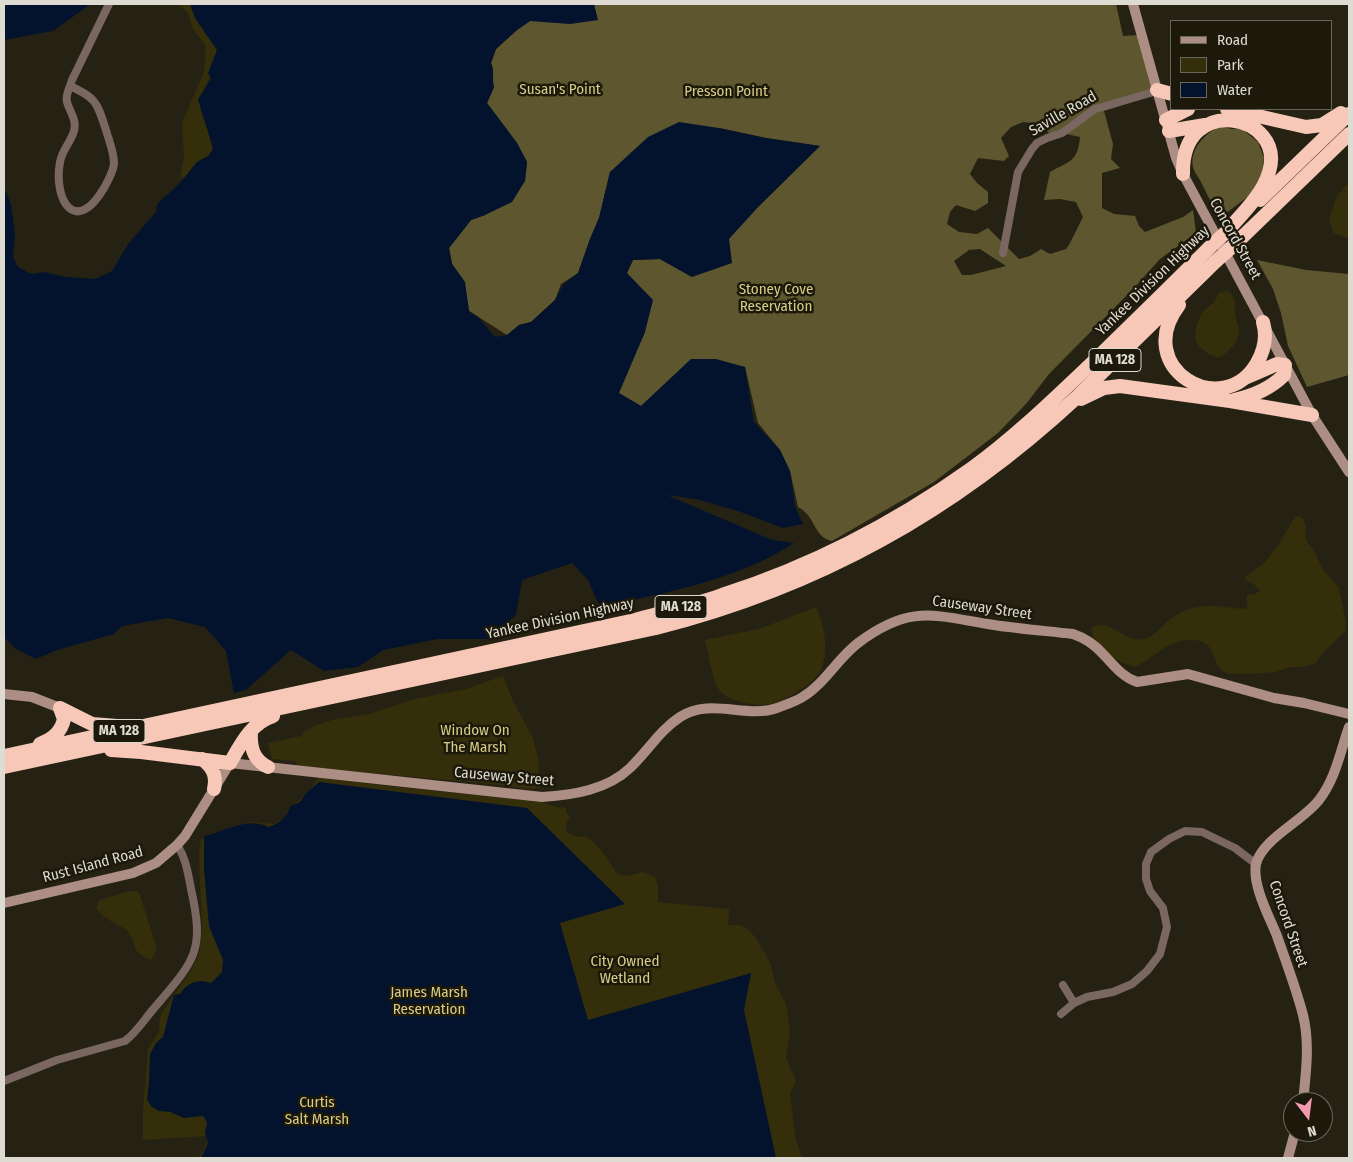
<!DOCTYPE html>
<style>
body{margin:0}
#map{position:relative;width:1353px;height:1162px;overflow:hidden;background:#252214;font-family:"Fira Sans Condensed",sans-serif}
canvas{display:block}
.frame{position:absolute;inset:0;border:5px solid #dddbd2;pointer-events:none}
.legend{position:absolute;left:1170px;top:20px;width:162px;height:90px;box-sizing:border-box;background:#1c190b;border:1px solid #69675b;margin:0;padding:6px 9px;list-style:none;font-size:15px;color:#dddbd2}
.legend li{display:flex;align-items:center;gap:10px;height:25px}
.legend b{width:25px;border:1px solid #69675b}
.north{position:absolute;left:1283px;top:1092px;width:50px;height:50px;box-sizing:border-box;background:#1c190b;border:1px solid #69675b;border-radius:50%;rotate:165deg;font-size:14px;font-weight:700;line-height:20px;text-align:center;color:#dddbd2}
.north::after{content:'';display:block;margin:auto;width:18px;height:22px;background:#f29aaf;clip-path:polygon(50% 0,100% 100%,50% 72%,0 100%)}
</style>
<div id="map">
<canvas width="1353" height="1162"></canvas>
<div class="frame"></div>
<ul class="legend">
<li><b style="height:6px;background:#ac8e84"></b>Road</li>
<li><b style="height:14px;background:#342e0b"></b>Park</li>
<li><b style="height:14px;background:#03132d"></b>Water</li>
</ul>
<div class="north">N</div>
</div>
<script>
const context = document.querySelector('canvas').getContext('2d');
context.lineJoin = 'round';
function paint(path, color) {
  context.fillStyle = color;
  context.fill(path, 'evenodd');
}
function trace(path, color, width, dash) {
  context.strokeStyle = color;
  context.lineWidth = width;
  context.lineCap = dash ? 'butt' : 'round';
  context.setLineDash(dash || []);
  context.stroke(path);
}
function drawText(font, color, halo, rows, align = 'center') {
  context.font = font + ' "Fira Sans Condensed",sans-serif';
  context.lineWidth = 5;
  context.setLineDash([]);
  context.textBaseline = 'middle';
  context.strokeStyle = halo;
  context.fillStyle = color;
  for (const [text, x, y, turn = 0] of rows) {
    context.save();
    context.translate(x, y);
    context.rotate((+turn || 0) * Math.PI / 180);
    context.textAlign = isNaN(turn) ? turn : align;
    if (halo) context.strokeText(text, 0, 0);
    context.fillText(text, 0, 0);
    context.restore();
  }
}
paint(new Path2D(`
 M178 4H193L217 49 215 68 204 88 201 104 214 153 189 182 180 176 184 158 182 123 204 72 206 46 193 29 188 13Z
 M1346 185H1349V239L1334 233 1329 219 1337 196Z
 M1227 291C1238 298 1234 304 1235 315 1236 321 1239 326 1239 331 1240 341 1227 354 1218 358 1194 349 1190 337 1201 315 1204 310 1209 307 1213 303 1215 301 1217 297 1219 293Z
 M1298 516 1303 518 1306 527 1305 536 1308 544 1314 550 1323 570 1339 588 1346 623 1345 631 1321 655 1316 663C1305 667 1302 667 1290 667 1285 668 1280 671 1275 672 1269 673 1231 675 1226 673 1209 664 1220 639 1189 640 1167 640 1153 659 1135 667 1115 661 1095 650 1091 628 1110 616 1124 644 1144 639 1155 637 1160 627 1168 621 1195 599 1215 607 1245 609L1248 606 1246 600 1247 595 1255 594 1260 591 1256 586 1244 578 1266 561 1279 544 1295 517Z
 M816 607C825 626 829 650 821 670 816 683 784 701 771 704 757 706 734 703 723 694 712 685 709 654 705 640L759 629Z
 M503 676 513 701 533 738 538 758 540 788 528 789 483 783 310 768 298 765 295 761 272 759 268 743 301 736 303 732 314 726 332 720 369 714 414 699 466 689Z
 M319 777 370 784 542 802 557 807 567 808 566 812 570 816 567 821 566 832 577 837 586 836C600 846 608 859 617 874L627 876 643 872 655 877 658 887V902L729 909 728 926C747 920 756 938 764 952H766L765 953 771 965 775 983 786 1004 790 1029 786 1058 796 1081 790 1093 795 1136 802 1158H198L204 1150 208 1136 143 1140V1110L148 1049 159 1032 160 1017 164 1009 192 969 200 950 202 929 199 854 201 838 205 839 206 837 253 822 274 824 292 815 294 804 306 795Z
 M129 891H137L140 895 157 949 151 960C129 951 139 947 129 933 122 925 112 923 105 917 102 915 99 911 96 908L100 900Z`), '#342e0b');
paint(new Path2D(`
 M594 4H1116L1123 36 1138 35 1152 88 1148 97 1104 111 1113 144 1111 159 1120 168 1102 173V208L1114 214 1135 216 1139 226 1145 232 1183 217 1193 210 1196 233 1160 259 1133 289 1049 374 1026 404 998 433 934 482 832 541C813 537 816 516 798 507L790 471 780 450 758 423 745 367 692 359 641 406 618 393 645 332 627 272 633 260 660 259 692 277 758 207 820 146 766 138 719 128 610 172 599 218 590 239 578 273 561 284 555 300 531 322 519 325 507 335 469 311 464 281 452 264 449 248 471 220 485 215 525 181 527 162 517 143 487 103 494 87C492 78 495 71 491 63L496 49 517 30 530 21 597 20ZM1023 122 1041 124 1050 134 1062 133 1080 137C1078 161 1070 161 1050 172L1044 200 1060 199 1076 202 1083 217 1069 245 1066 249 1050 254 1041 249 1030 256 1019 259 988 228 977 234 959 232 947 224 950 212 956 205 975 211 988 203V192L977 183 970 174 978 158 1004 161 1009 156 1001 138 1011 127ZM980 249 1006 266 971 275H962L954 261 969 250Z
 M1219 126 1232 129H1242L1258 142 1264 158 1261 181 1249 196 1225 214C1212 207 1208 196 1202 184 1200 179 1196 175 1194 170 1187 151 1205 134 1219 126Z
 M1257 260 1306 270 1349 274V375L1307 387 1288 346 1281 313 1273 289Z`), '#5e562f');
paint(new Path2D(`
 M4 4H91L53 31 4 40Z
 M190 4H594L598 20 570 24 530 21 517 30 496 49 491 63C495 72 491 78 494 87L487 103 517 143 527 162 525 181 512 202 485 215 471 220 449 248 452 264 465 282 469 311 478 317 495 337 507 335 519 325 531 322 555 300 563 285 578 273 590 239 599 218 610 172 648 137 679 122 719 128 766 138 820 146 758 207 729 239 732 263 692 277 660 259 633 260 627 273 653 300 645 332 619 393 641 406 691 359H716L745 367 754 422 780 450 790 471 795 506 803 524 783 528 741 512 696 499 667 495 772 540 794 543C737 580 666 593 600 607L588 580 572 563 522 580 516 615 489 639H437L383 650 358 667 324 671 291 650 246 690 234 693 226 651 205 627 168 618 122 626 114 634 57 650 36 659 16 649 4 637V191L5 190 11 204 15 236 13 257 18 267 31 274 44 272 66 277 95 279 112 271 128 244 156 212 158 203 179 184 197 162 208 156 213 149C209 132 202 116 198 99L211 79 208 73 217 50 195 18Z
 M319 782 527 808 625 904 560 923 588 1020 751 973 744 1010 776 1158H201L208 1143 205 1133 207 1122 203 1116 184 1118 170 1112 159 1111 152 1107 147 1100 149 1082 150 1054 156 1043 163 1037 174 995 180 994C188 982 198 979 211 983L222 972 223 960 209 926 204 869V836C223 832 250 816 268 827 281 823 286 818 291 806L300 802 306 793Z`), '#03132d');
trace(new Path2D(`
 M70 86C97 98 97 103 106 130 109 141 114 152 114 164 113 172 108 181 104 188 76 236 53 201 60 162 62 150 71 142 74 131 77 119 70 113 67 102 65 95 70 87 72 80L109 4
 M1003 253 1018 172 1032 149 1037 143 1047 138 1062 133 1095 109 1157 91
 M1063 985 1074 1003
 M1061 1014 1074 1003 1087 997 1113 992 1132 984 1147 971 1160 954 1167 927 1163 908 1150 891 1146 879V864L1151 852 1169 839 1185 831 1202 832 1235 848 1256 864
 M4 1081 57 1060 125 1041C138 1031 145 1018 156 1006 195 960 205 951 191 889 188 874 186 858 177 845`), '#7a6761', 8);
trace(new Path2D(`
 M1133 4 1176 158 1183 174 1312 415 1349 472
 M4 694 32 697 60 708
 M4 903 133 873 156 863 177 845 185 836 230 763 542 797C573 795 607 790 630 768 648 751 660 730 680 717 710 697 746 719 777 708 785 705 794 702 801 698 824 685 837 659 858 643 911 603 935 616 994 625 1020 629 1047 631 1073 634 1085 638 1095 645 1103 654 1114 665 1122 677 1137 682L1188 674 1274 698 1304 703 1349 714
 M1303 1102C1306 1073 1310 1043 1303 1015 1296 988 1286 962 1277 936 1269 916 1252 885 1256 864 1262 839 1303 821 1319 800 1336 778 1340 752 1349 727
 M1288 1158 1295 1132`), '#ac8e84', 10);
trace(new Path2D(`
 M1157 90 1172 94
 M1227 109 1306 127 1322 125 1341 113
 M1166 120 1188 109
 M1169 131 1205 125
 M1183 174C1181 92 1287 114 1269 172 1263 194 1242 214 1227 231
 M1260 200 1349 114
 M1233 246 1349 134
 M1179 305C1131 368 1223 422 1257 363 1264 351 1267 336 1263 322
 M1081 399 1104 388 1120 386 1230 401 1312 415
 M1234 400C1253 396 1270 389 1284 375L1285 365 1277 364 1247 377
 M60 708 92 724 117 726
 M251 731C250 747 253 760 268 767
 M40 744C52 739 61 733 64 719L60 708
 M111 750 141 752 230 763C241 744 251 723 273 716
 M4 756 635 620C664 612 694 605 722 595 810 567 895 523 971 469 1015 437 1054 399 1093 362 1132 324 1171 286 1209 248
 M202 759C213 767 217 776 214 789
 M4 767 656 628C818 587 953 512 1076 398L1216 261`), '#f7c8b8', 14);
trace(new Path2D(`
 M1209 248 1225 233
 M1216 261 1233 246`), '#f7c8b8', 14);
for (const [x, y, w] of [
 [1115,360,52],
 [681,607,52],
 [119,731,52]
]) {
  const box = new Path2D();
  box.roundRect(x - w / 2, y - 11.5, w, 23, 4);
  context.fillStyle = '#1c190b';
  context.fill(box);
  trace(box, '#dddbd2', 1);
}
drawText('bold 14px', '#dddbd2', null, [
 ["MA 128",1115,360],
 ["MA 128",681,607],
 ["MA 128",119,731]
]);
drawText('15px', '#d8cb88', '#1c190b', [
 ["Susan's Point",560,90],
 ["Presson Point",726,92],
 ["Stoney Cove",776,290],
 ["Reservation",776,307],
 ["Window On",475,731],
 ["The Marsh",475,748],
 ["City Owned",625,962],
 ["Wetland",625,979],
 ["James Marsh",429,993],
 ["Reservation",429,1010],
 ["Curtis",317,1103],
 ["Salt Marsh",317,1120]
]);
drawText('15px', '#dddbd2', '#1c190b', [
 ["Saville Road",1063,114,-30],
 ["Concord Street",1235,239,61],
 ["Yankee Division Highway",1153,281,-44],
 ["Causeway Street",982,608,8],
 ["Yankee Division Highway",560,619,-12],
 ["Causeway Street",504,777,5],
 ["Rust Island Road",93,865,-15],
 ["Concord Street",1288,924,71]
]);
</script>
